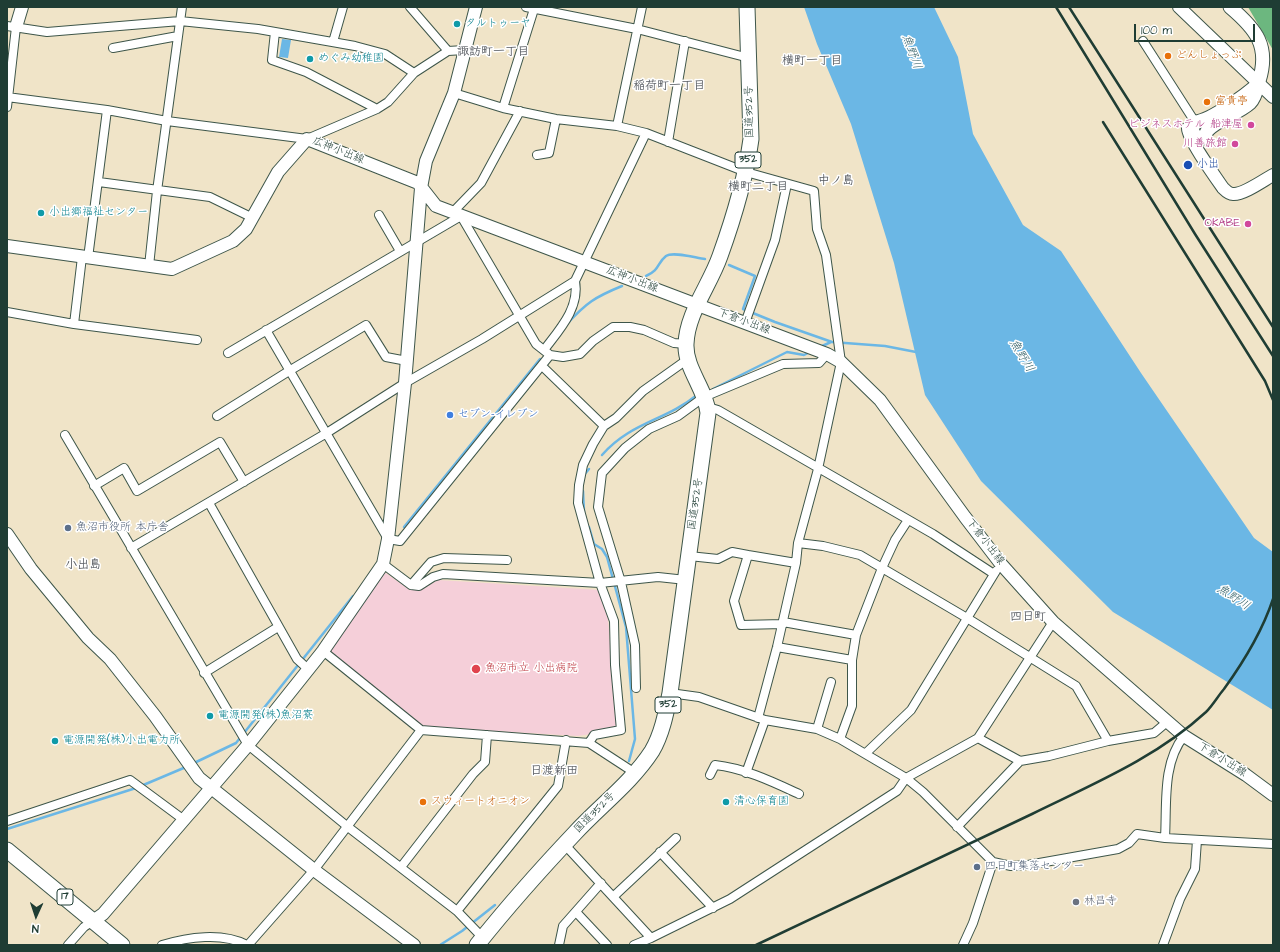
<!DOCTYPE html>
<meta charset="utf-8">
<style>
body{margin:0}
#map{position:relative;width:1280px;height:952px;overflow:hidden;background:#f0e4c8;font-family:"Architects Daughter",sans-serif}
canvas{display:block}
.frame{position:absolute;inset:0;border:8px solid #1f3d34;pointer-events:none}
.north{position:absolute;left:16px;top:896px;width:40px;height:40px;-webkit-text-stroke:3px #fff;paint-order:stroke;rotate:183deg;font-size:11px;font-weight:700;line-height:16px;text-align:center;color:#1f3d34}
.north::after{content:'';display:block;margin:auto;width:14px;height:18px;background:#1f3d34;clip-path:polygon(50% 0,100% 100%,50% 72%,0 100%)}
.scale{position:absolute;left:1134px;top:24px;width:121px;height:18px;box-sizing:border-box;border:2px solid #1f3d34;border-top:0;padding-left:5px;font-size:12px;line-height:14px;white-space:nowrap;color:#1f3d34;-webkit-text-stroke:3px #fff;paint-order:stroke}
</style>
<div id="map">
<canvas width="1280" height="952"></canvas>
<div class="frame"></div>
<div class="north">N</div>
<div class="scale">100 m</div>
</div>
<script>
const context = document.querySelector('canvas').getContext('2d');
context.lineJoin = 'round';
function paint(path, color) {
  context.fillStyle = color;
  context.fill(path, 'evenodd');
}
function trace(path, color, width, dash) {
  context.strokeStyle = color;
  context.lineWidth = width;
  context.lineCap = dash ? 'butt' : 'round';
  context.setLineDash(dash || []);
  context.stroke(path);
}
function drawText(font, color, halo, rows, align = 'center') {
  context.font = font + ' "Architects Daughter","Klee One",sans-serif';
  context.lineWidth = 3;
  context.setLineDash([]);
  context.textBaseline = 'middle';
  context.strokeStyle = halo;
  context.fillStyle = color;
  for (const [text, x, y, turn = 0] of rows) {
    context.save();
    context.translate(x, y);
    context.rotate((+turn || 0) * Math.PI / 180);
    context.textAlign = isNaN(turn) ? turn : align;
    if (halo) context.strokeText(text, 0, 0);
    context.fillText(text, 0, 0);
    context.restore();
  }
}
paint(new Path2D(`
 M383 571 410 590H421L438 580 601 590 608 618 617 730 578 736 408 726 317 650Z`), '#f5cfd9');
paint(new Path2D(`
 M1248 7H1273V50Z`), '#6cb77f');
paint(new Path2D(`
 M804 7H934L958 57 973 134 1023 225 1061 251 1141 373 1254 538 1273 552V710L1113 612 981 481 925 395 894 263 851 124 817 44Z
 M282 39 291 40 288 58 279 57Z`), '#6bb7e5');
trace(new Path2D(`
 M729 265 755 276 743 309 775 322 832 342 885 346 916 352
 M646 276C660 270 657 263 666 256 673 251 696 258 705 259
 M567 324C586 303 595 297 622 286
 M820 347 831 342
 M713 389 787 352 804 355 810 352
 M602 455C631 422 665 421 697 395
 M584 475 589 469
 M583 491 584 512
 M404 527 540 359
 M589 527 594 544 602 549 607 557 626 627 635 739 629 761
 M192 764 236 743 353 596
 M141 786 186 767
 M7 829 136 788
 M440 945 462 931 495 905`), '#6bb7e5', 2.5);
const street = new Path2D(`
 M410 7 448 51
 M526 7 637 29 749 58
 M7 26 47 32 180 21 258 29 355 46 385 54 414 73
 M275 32 272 60 306 72 377 109
 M1143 41 1195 122
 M333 42 343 7
 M113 48 178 36
 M454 93 503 108 556 119 617 126 646 133 746 172 814 191 817 229 826 255 841 362 818 469 798 543 796 563 777 647 758 718
 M7 97 107 110 167 121 307 139 377 109 388 102 414 73 448 51 464 50
 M7 107 16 27
 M503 108 534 9
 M617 126 642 7
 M668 142 685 41
 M537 155 549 153 556 119
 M99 182 210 197 253 218
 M453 212 481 183 520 111
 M379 215 400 251
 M88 258 107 110
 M149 266 157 191 182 7
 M7 312 74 324 197 340
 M745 323 775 240 787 184
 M74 324 82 257
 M266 330 388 539 400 541 550 355
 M544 350C559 330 580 308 575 281
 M228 353 461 216 536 344 550 355 563 357 580 354 593 341 613 327H630L644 330 674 343 686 344
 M542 366 604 426
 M708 407 718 410 933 534 994 574
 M217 416 289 371 366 325 386 357 407 361
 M65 435 248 745 348 827 457 911 483 938
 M94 486 124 468 137 491 220 442 244 482
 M209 503 297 659 308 669
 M798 543 823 546 860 555 967 618 1076 686 1108 741
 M131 548 325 434 405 383 482 339 575 281 646 133
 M689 556 718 559 732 552 748 555
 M383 564 411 585 419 586 433 577 443 574 600 583 658 577 686 580
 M411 585 431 562 444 558 507 560
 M783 622 856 635
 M783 624 741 625 734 601 748 555 796 563
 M777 647 852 660
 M323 651 421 730 589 743 635 773
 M204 673 278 627
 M636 688 635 645 621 582 598 507 602 473 625 448 649 429 678 416 704 397 783 364 819 363 827 354
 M670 693 699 697 765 720 817 729 840 739 906 778 923 792 993 862 1011 866 1028 865 1118 849 1129 843 1137 834 1165 838 1273 844
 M817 729 831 682
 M978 738 1020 761
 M840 739 852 706V660L856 635 882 568 895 540 908 520
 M589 743 594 735 621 730 615 665 614 621 600 583 581 514 578 503 579 485 583 465 593 444 604 426 616 418 643 391 688 359
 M866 753 911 710 996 571
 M746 773 765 720
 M710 775 715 765C744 768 773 782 799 794
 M7 821 130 780 184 820
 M957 827 1020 761 1049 756 1108 741 1154 733 1167 722
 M1165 838C1167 805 1162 763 1184 736
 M565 845 651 938 730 899 897 791 906 778 978 738 1053 622
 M660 852 713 908
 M401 867 473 774 485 762 487 735
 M613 897 676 838
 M457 911 558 786 566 740
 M576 912 607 945
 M68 945 84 927 93 921
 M162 945C188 937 222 932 247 945
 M248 945 314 870 421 730
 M559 945 563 926 601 883
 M634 945 651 938
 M963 945 973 923 993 862
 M1163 945 1180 899 1195 869 1197 840`);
const secondary = new Path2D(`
 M1179 7 1273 97
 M16 27 22 7
 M1188 128C1186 136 1216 178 1223 188 1226 191 1229 194 1233 194 1243 195 1264 180 1273 175
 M7 246 172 269 233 241 246 229 278 172 307 139 418 183 436 206 827 354 841 362 880 400 965 517 1001 564 1053 622 1184 736 1246 775 1273 795
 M7 534 31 569 88 638 110 659 155 716 199 778 314 870 414 945
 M93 921 103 914 248 745 323 651 383 564 388 539 405 383 421 188 426 161 454 93 476 7`);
const primary = new Path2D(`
 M1230 7C1256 29 1270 46 1259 81 1257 88 1256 97 1250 103 1239 113 1217 120 1208 130 1206 132 1206 135 1203 138L1195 136 1192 129 1195 122C1210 121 1246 95 1258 84`);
const highway = new Path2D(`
 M7 850 122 945
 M477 945C508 906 541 869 575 833 600 806 632 782 652 751 662 734 666 713 670 693L708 413C706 389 685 369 686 344 687 313 710 285 720 256 733 220 746 176 751 139L747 7`);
trace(street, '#3e564a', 10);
trace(secondary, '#3e564a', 14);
trace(primary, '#3e564a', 15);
trace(highway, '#3e564a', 17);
trace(street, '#fff', 8);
trace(secondary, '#fff', 12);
trace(primary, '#fff', 13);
trace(highway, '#fff', 15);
trace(new Path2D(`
 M1056 7 1195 234 1273 356
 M1069 7 1273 327
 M1103 122 1265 381 1273 400
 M756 945C848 901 941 858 1032 814 1093 784 1156 758 1206 712 1213 705 1218 696 1224 689 1245 660 1262 632 1273 599`), '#1f3d34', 2.5);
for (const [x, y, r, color] of [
 [457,24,4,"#0f9aa8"],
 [1168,56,4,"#e8710a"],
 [310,59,4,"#0f9aa8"],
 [1207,102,4,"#e8710a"],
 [1251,125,4,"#d1479c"],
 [1235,144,4,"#d1479c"],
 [1188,165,5,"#1a4fb4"],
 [41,213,4,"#0f9aa8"],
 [1248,224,4,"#d1479c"],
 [450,415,4,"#3f7fe0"],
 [68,528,4,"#5c6f8a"],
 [476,669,5,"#e0444e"],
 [210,716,4,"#0f9aa8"],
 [55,741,4,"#0f9aa8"],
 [423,802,4,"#e8710a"],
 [726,802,4,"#0f9aa8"],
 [977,867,4,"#5c6f8a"],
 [1076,902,4,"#6b7280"]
]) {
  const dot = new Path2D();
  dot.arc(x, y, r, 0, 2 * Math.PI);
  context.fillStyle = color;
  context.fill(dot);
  trace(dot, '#fff', 1.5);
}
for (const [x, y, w] of [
 [748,160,26],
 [668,705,26],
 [65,897,16]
]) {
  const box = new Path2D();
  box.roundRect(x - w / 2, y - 8, w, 16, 3);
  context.fillStyle = '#fff';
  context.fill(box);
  trace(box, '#1f3d34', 1);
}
drawText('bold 10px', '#1f3d34', null, [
 ["352",748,160],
 ["352",668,705],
 ["17",65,897]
]);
drawText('11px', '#0d838f', '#fff', [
 ["タルトゥーヤ",465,24],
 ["めぐみ幼稚園",318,59],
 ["小出郷福祉センター",49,213],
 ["電源開発(株)魚沼寮",218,716],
 ["電源開発(株)小出電力所",63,741],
 ["清心保育園",734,802]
], 'left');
drawText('11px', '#c56008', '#fff', [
 ["どんしょっぷ",1176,56],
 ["富貴亭",1215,102],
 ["スウィートオニオン",431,802]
], 'left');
drawText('11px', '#1f3d34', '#fff', [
 ["国道352号",750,112,-91],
 ["広神小出線",338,151,22],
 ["広神小出線",632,280,21],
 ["下倉小出線",744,322,20],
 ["国道352号",696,504,-82],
 ["下倉小出線",985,542,52],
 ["下倉小出線",1222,760,32],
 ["国道352号",595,813,-45]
]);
drawText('11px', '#b23c85', '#fff', [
 ["ビジネスホテル 船津屋",1243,125],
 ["川善旅館",1227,144],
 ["OKABE",1240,224]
], 'right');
drawText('11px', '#164399', '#fff', [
 ["小出",1197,165]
], 'left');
drawText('11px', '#366cbe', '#fff', [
 ["セブン-イレブン",458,415]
], 'left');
drawText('11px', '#4e5e75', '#fff', [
 ["魚沼市役所 本庁舎",76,528],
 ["四日町集落センター",985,867]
], 'left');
drawText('11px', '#be3a42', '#fff', [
 ["魚沼市立 小出病院",485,669]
], 'left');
drawText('11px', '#5b616d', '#fff', [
 ["林昌寺",1084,902]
], 'left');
drawText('bold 12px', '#585c62', '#fff', [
 ["諏訪町一丁目",493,52],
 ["横町一丁目",812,61],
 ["稲荷町一丁目",669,86],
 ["中ノ島",836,181],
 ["横町二丁目",758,187],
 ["小出島",83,565],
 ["四日町",1028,617],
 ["日渡新田",554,771]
]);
drawText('italic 12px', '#366269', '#fff', [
 ["魚野川",911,52,70],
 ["魚野川",1021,356,59],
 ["魚野川",1233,598,33]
]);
</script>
